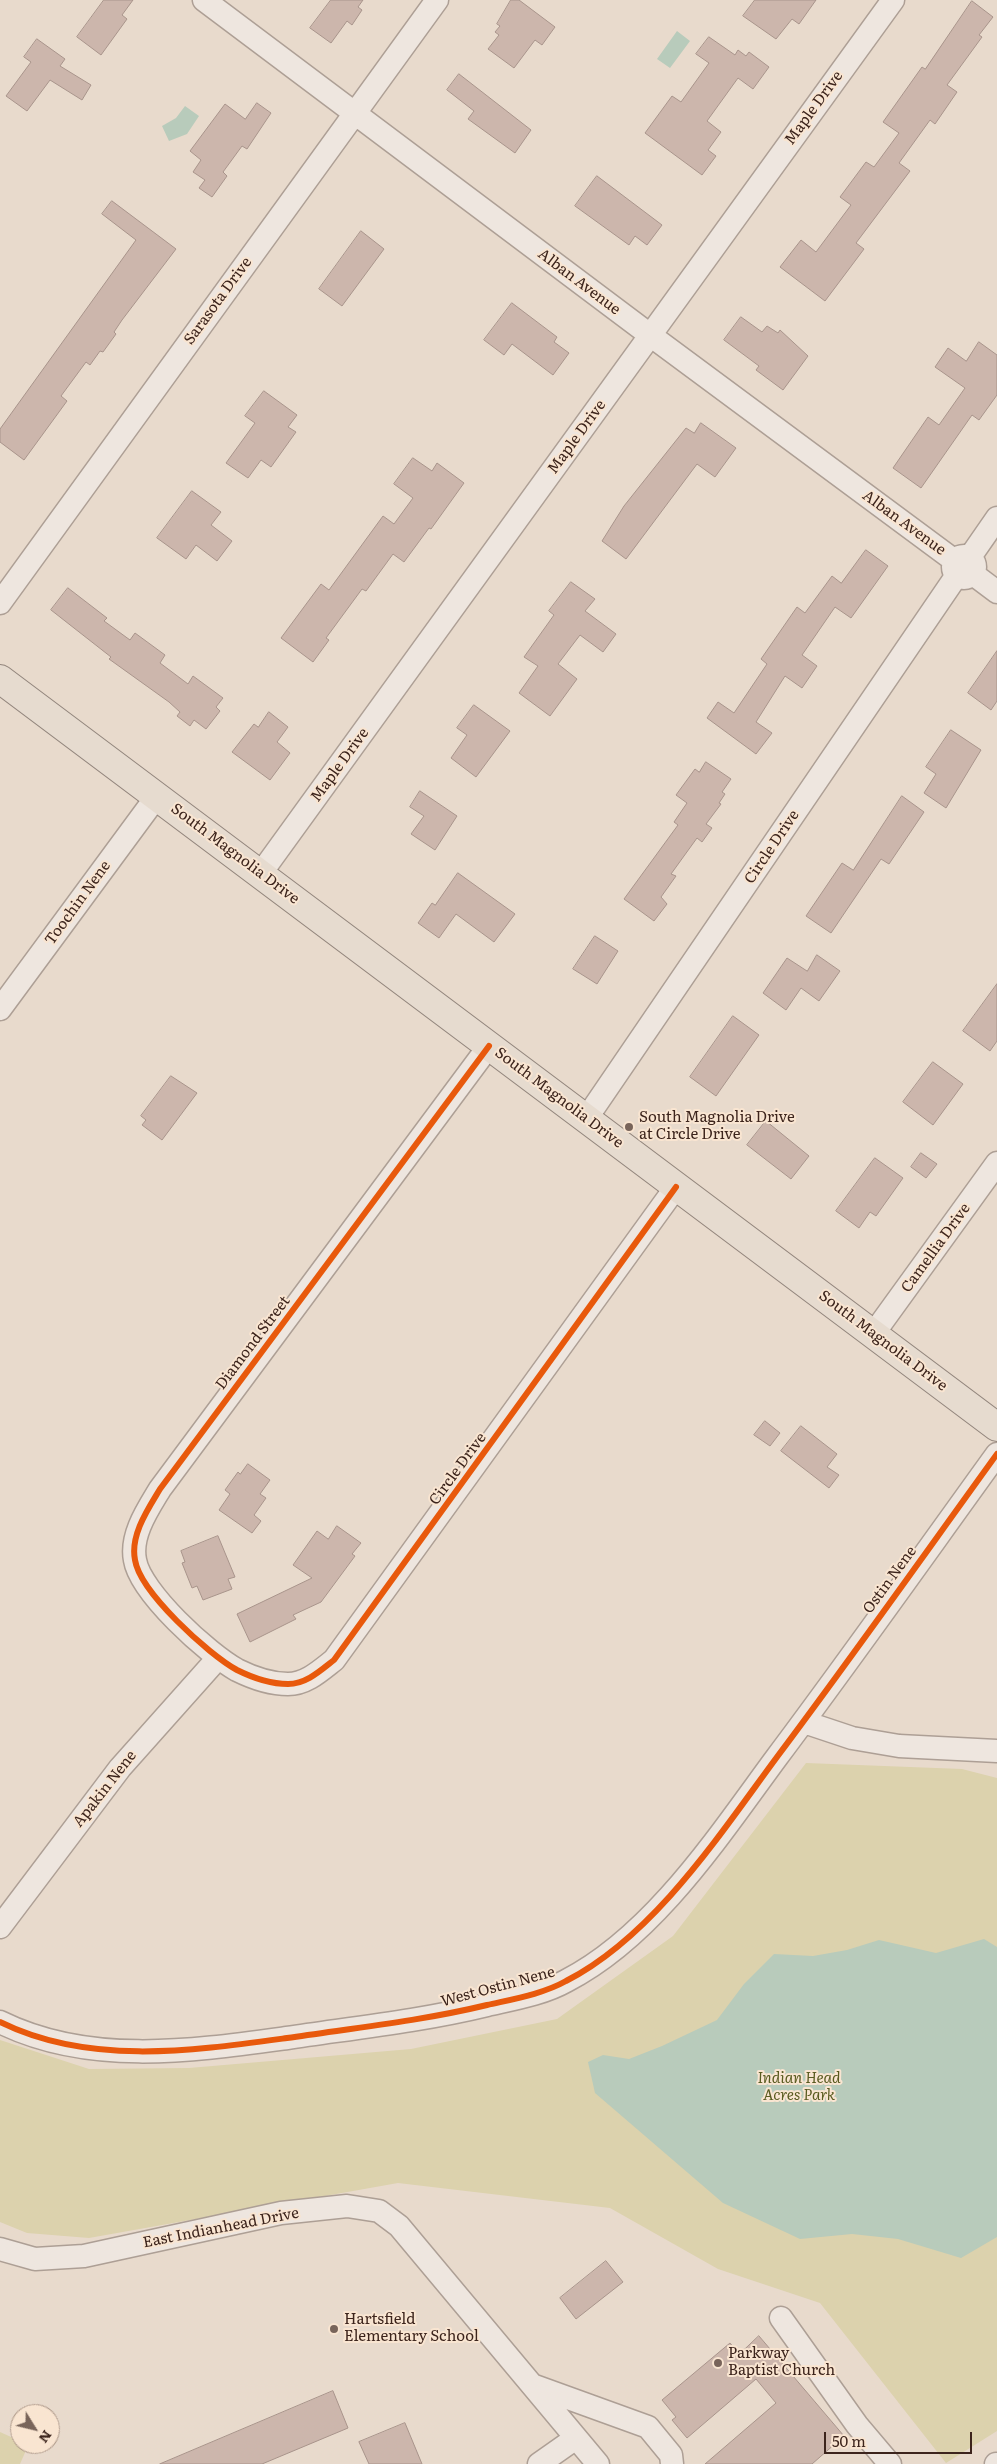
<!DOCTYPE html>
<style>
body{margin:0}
#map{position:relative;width:997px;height:2464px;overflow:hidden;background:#e8dacc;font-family:Literata,serif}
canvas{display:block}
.north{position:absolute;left:10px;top:2404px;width:50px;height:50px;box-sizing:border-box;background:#f9e5d1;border:1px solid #ad9889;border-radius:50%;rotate:126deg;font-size:14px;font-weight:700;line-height:20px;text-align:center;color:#3c241c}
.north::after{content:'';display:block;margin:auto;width:18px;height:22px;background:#78645a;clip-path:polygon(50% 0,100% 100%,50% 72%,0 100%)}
.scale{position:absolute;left:824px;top:2432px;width:148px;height:22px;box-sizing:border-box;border:2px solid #3c241c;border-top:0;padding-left:6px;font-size:15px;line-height:18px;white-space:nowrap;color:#3c241c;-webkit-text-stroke:4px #f9e5d1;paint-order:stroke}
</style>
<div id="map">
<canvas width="997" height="2464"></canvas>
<div class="north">N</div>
<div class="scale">50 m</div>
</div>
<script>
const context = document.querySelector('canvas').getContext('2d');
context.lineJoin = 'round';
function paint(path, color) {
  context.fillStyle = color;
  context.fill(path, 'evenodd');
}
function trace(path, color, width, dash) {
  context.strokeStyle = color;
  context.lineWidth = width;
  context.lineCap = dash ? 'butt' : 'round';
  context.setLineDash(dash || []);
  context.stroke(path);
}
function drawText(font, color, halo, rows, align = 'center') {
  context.font = font + ' Literata,serif';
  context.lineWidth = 4;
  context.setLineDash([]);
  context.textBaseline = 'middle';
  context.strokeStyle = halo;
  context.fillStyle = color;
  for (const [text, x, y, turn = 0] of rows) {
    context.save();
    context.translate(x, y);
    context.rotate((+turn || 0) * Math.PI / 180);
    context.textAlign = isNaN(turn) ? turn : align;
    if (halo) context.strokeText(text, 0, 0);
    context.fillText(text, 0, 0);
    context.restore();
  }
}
paint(new Path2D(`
 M806 1763 962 1769 997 1778V2431L946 2463 820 2303 718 2269 610 2208 398 2183 89 2238 27 2233 0 2222V2040L89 2069 189 2068 411 2049 557 2019 673 1936Z
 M0 2432 20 2441V2444H25L27 2448 20 2464H0Z`), '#dcd2ad');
paint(new Path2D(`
 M677 31 690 41 670 68 657 59Z
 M185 106 199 116 187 134 169 141 162 126 176 118Z
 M984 1939 997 1947V2237L961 2258 898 2239 852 2234 800 2239 723 2203 595 2093 588 2062 603 2055 629 2059 662 2046 717 2020 744 1984 774 1954 813 1956 847 1950 879 1940 936 1953Z`), '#b8cbbb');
const building = new Path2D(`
 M104 0H133L122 15 127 19 101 55 77 37Z
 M331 0H363L358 7 362 10 352 25 347 21 331 43 310 28Z
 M511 0H519L555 27 542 45 535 40 514 68 488 49 499 35 495 32 500 26 497 24Z
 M755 0H816L799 24 792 19 776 39 743 16Z
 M972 1 993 17 979 35 982 37 947 85 957 92 935 124 930 120 899 163 910 171 856 243 864 249 825 301 780 267 801 240 816 252 851 205 840 197 866 162 874 167 899 133 883 122 922 67 925 69Z
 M709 37 735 55 738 50 746 56 749 52 769 67 753 89 738 78 707 121 721 132 708 150 716 156 702 175 645 133 672 96 681 102 709 63 696 54Z
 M37 39 65 59 60 66 91 85 82 100 50 80 27 111 6 96 31 62 24 57Z
 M459 74 531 130 515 153 468 119 474 111 447 90Z
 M257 103 271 113 247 149 242 146 223 172 227 176 212 197 199 188 205 180 193 172 201 160 190 151 225 104 245 119Z
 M597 176 662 225 647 245 635 236 629 245 575 206Z
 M112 201 176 249 122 320 114 332 116 334 103 352 100 351 90 365 86 362 61 396 67 401 24 460 0 442V429L136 240 102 214Z
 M361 231 384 249 342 306 319 289Z
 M512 303 557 337 554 342 569 353 553 375 512 344 504 355 484 340Z
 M741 317 762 332 767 326 778 333 780 330 808 356 783 390 756 370 759 366 724 340Z
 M979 342 997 355V395L979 420 972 415 921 488 893 468 928 417 939 425 965 388 935 367 948 348 966 361Z
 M264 391 297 415 288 427 296 432 271 467 261 460 248 478 226 463 255 423 245 416Z
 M701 423 736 448 715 477 697 464 626 559 602 541 624 506 686 428 694 433Z
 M413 458 432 471 437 463 464 483 431 529 429 528 404 562 393 554 366 591 362 589 326 638 329 640 313 662 281 638 321 584 329 590 383 516 394 524 413 498 394 484Z
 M192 491 221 512 211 525 232 541 217 561 196 545 186 559 157 538Z
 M866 550 888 566 851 618 835 607 802 655 817 666 802 688 785 676 756 722 772 733 756 754 707 718 718 702 734 713 767 664 761 659 797 607 805 613 832 576 841 583Z
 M571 582 595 599 585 611 616 634 603 652 580 635 558 664 577 679 550 716 519 693 538 666 524 657 554 615 549 611Z
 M68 588 107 618 104 621 130 640 135 633 165 655 160 663 188 684 193 676 223 698 216 707 220 711 206 729 194 720 190 726 177 716 180 712 169 702 109 659 111 657 51 610Z
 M997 651V701L991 710 968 693Z
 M474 705 510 731 476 777 451 758 467 735 457 728Z
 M269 712 288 727 277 742 290 753 270 780 232 752 254 724 258 727Z
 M951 730 981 750 946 808 924 793 936 774 926 767Z
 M706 762 731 779 722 792 725 794 719 803 721 804 706 824 712 828 702 842 697 838 671 874 676 876 661 897 667 904 654 921 624 899 678 825 674 822 687 803 676 795 695 769 699 772Z
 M420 791 457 816 435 850 411 834 424 816 410 807Z
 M902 796 924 812 889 864 881 859 831 933 806 916 842 863 853 870Z
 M458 873 515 914 494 942 456 914 439 938 418 923 432 903 435 905Z
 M595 936 618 951 597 984 573 969Z
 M817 955 840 971 819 1001 801 988 786 1010 763 993 787 958 807 971Z
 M997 984V1041L990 1051 963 1031Z
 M733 1016 759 1035 716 1096 690 1077Z
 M933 1062 963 1084 933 1125 903 1102Z
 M171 1076 197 1093 162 1140 142 1125 146 1120 141 1116Z
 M766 1121 809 1156 791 1179 747 1145Z
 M921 1153 937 1164 926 1178 911 1167Z
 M875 1158 903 1178 876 1216 870 1212 859 1228 836 1211Z
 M765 1421 780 1433 770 1446 754 1435Z
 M801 1426 837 1454 827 1467 839 1475 829 1488 781 1451Z
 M248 1464 270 1480 260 1494 266 1498 254 1515 261 1521 252 1533 219 1510 230 1494 225 1490 238 1472 240 1474Z
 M337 1526 361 1543 352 1554 355 1556 321 1602 293 1615 296 1619 250 1642 237 1614 312 1578 293 1565 317 1531 328 1539Z
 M218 1536 235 1577 228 1579 232 1589 203 1600 197 1586 192 1588 182 1563 185 1562 181 1551Z
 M606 2261 623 2282 576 2319 560 2298Z
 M759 2336 844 2436 812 2464H705L776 2403 756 2379 687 2438 672 2420 676 2417 662 2400 730 2343 739 2354Z
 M333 2391 348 2428 262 2464H160Z
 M405 2423 422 2464H369L359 2442Z`);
paint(building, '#ccb6ac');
trace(building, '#a8948b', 1);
const minor = new Path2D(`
 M204 0 650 335 955 561
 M953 567a11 11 0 1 1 22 0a11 11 0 1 1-22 0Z
 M970 557 997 518
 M973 574 997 592
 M0 603 437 0
 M261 873 893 0
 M0 1009 157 796
 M489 1046 160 1489C148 1509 130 1535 135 1560 140 1592 208 1654 237 1670 251 1677 271 1684 288 1684 306 1684 320 1671 334 1660L676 1187
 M586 1119 957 575
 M874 1333 997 1163
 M804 1722 852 1738 899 1746 997 1751
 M0 1927 120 1768 218 1658
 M0 2022C89 2066 192 2051 287 2038 354 2028 421 2021 487 2005 513 1999 543 1994 566 1981 654 1936 720 1834 777 1757 852 1657 924 1555 997 1454
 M0 2249 35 2259 84 2256 281 2213 347 2206 379 2211 399 2226 598 2464
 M781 2318 857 2425 890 2464
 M532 2385 648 2427 671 2455 672 2464
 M539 2464 576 2438
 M996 2464H997`);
const major = new Path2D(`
 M0 679 997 1427`);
trace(minor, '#ad9f95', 25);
trace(major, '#92857c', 30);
trace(minor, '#eee6df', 22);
trace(major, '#e6dbcf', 28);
trace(new Path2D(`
 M489 1046 160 1489C148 1509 130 1535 135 1560 140 1592 208 1654 237 1670 251 1677 271 1684 288 1684 306 1684 320 1671 334 1660L676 1187
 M0 2022C89 2066 192 2051 287 2038 354 2028 421 2021 487 2005 513 1999 543 1994 566 1981 654 1936 720 1834 777 1757 852 1657 924 1555 997 1454`), '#e8590c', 6);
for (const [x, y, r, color] of [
 [629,1127,5,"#78645a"],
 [334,2329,5,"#78645a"],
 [718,2363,5,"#78645a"]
]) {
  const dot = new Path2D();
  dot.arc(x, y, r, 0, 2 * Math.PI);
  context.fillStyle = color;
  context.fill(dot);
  trace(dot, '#f9e5d1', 2);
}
drawText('15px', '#3c241c', '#f9e5d1', [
 ["Maple Drive",814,108,-54],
 ["Alban Avenue",579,282,37],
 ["Sarasota Drive",218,301,-54],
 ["Maple Drive",577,437,-54],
 ["Alban Avenue",904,523,36],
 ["Maple Drive",340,765,-54],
 ["Circle Drive",772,847,-56],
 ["South Magnolia Drive",235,854,37],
 ["Toochin Nene",78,903,-54],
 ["South Magnolia Drive",559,1098,37],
 ["Camellia Drive",936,1248,-54],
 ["South Magnolia Drive",883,1341,37],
 ["Diamond Street",253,1343,-53],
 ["Circle Drive",458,1469,-54],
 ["Ostin Nene",890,1580,-54],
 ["Apakin Nene",105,1789,-52],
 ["West Ostin Nene",498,1987,-15],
 ["East Indianhead Drive",221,2228,-11]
]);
drawText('15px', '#3c241c', '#f9e5d1', [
 ["South Magnolia Drive",639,1118],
 ["at Circle Drive",639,1135],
 ["Hartsfield",344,2320],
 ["Elementary School",344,2337],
 ["Parkway",728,2354],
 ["Baptist Church",728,2371]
], 'left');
drawText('italic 15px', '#595b20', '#f9e5d1', [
 ["Indian Head",799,2079],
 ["Acres Park",799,2096]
]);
</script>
